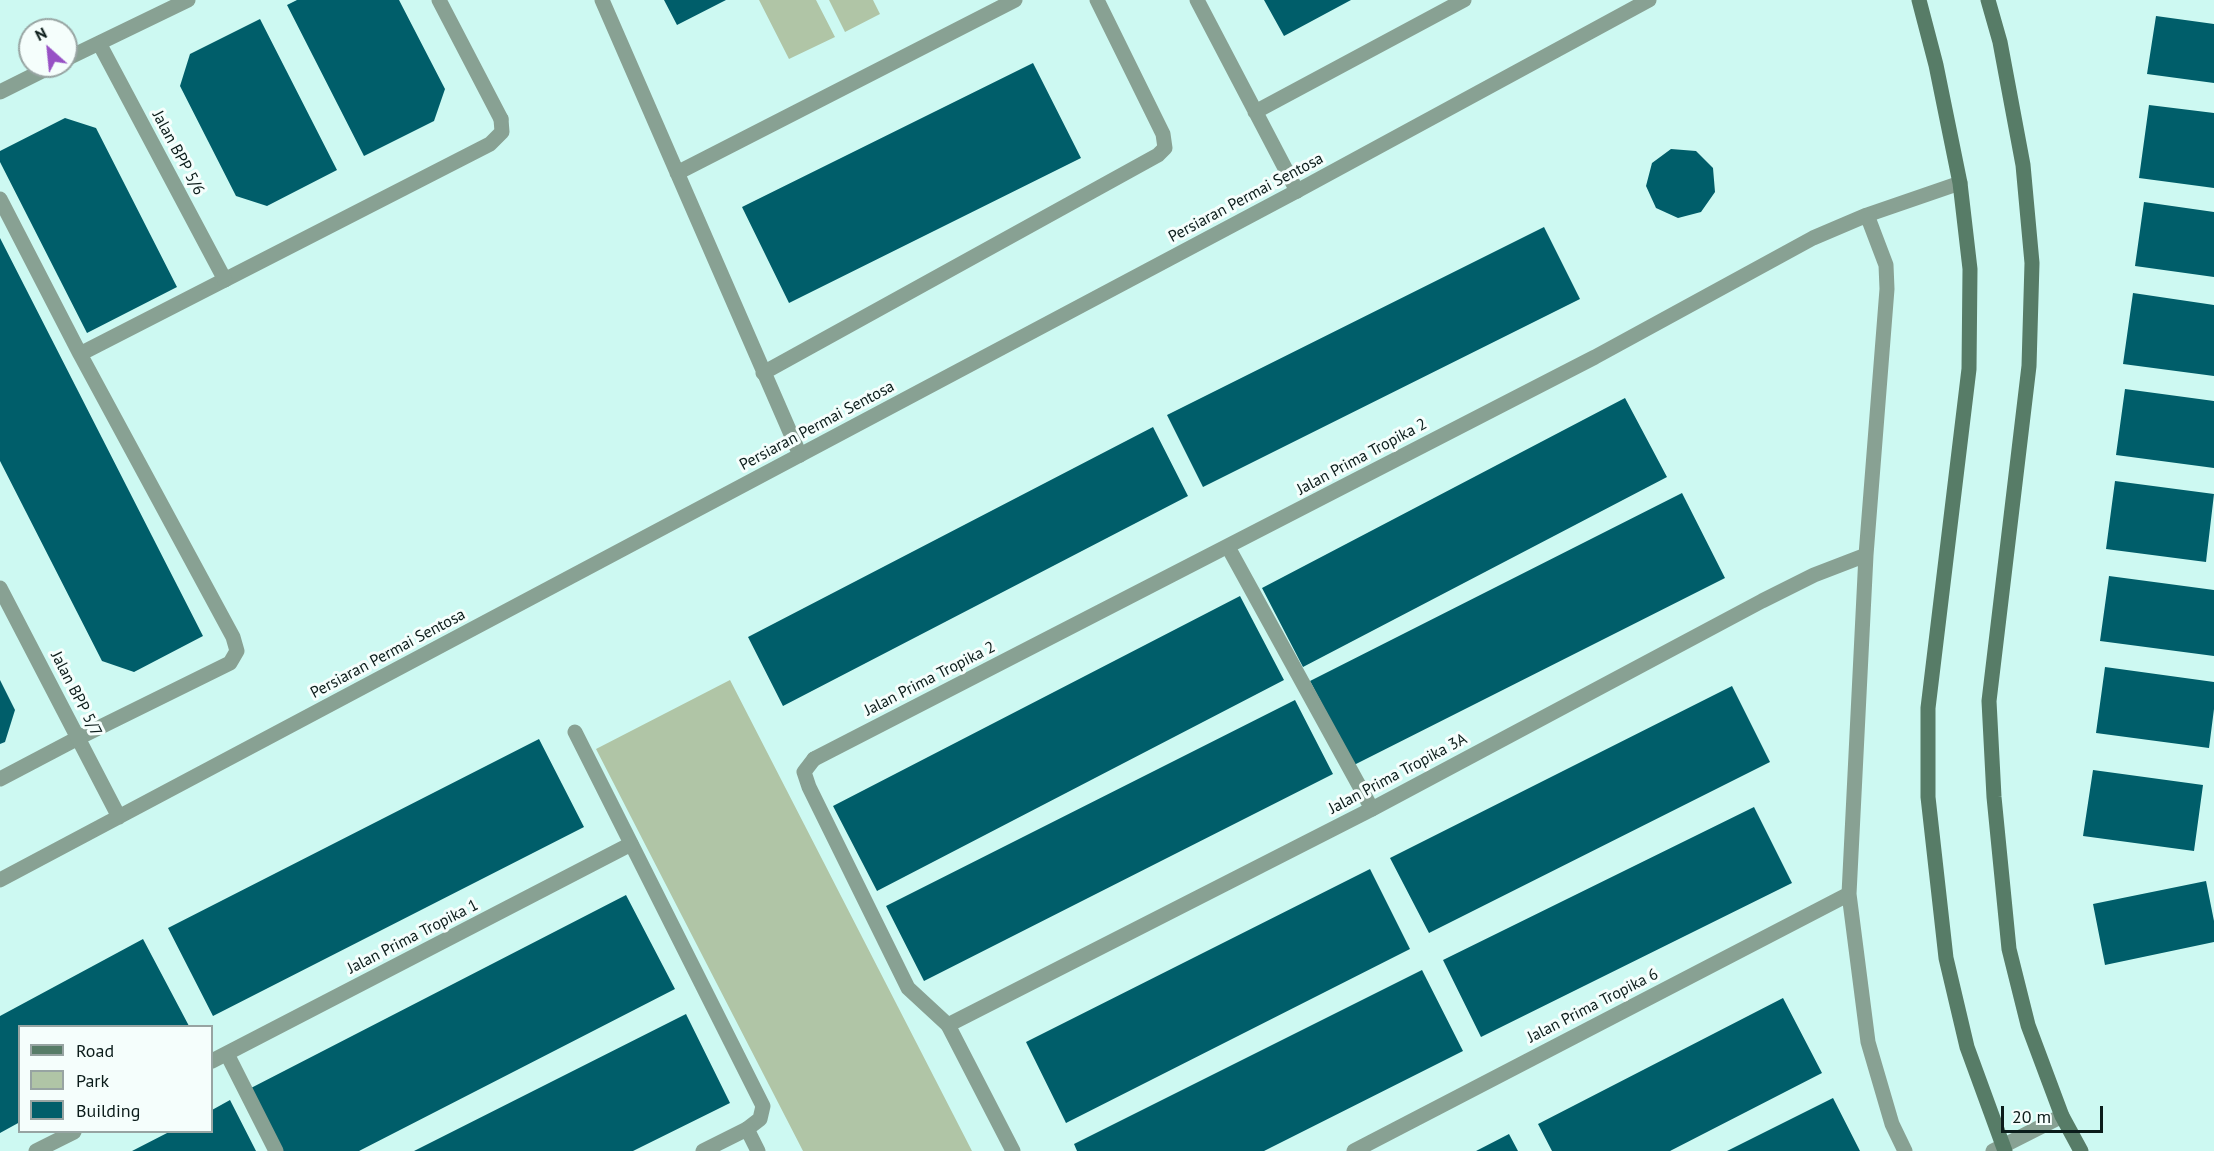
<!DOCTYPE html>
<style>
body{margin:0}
#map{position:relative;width:2214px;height:1151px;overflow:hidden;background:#cdf9f2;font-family:"PT Sans",sans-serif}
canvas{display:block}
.legend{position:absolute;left:18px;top:1025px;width:195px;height:108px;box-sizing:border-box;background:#f5fefc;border:2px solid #97a4a2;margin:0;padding:8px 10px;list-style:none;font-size:18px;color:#0b1c1a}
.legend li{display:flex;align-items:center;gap:12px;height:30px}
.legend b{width:30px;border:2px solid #97a4a2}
.north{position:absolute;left:18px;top:18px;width:60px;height:60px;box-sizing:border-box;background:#f5fefc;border:2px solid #97a4a2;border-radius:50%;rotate:333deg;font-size:16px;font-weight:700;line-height:24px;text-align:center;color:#0b1c1a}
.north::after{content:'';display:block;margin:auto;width:21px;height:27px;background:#9751c5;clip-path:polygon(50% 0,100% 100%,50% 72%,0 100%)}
.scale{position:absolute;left:2001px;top:1106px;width:102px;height:27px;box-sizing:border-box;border:3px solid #0b1c1a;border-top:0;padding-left:8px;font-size:18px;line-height:21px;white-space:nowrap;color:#0b1c1a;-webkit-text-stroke:4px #f5fefc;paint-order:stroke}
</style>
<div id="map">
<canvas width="2214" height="1151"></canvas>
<ul class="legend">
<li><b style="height:8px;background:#577c67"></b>Road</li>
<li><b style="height:16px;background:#b0c5a6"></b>Park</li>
<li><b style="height:16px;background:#005e6a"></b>Building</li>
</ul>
<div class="north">N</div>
<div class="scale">20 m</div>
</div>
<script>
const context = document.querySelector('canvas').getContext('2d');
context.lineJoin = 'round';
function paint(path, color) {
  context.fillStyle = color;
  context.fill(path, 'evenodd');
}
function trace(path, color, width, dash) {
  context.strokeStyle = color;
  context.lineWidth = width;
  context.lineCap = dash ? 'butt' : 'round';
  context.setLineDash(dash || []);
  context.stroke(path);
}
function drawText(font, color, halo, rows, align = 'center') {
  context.font = font + ' "PT Sans",sans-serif';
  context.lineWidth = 6;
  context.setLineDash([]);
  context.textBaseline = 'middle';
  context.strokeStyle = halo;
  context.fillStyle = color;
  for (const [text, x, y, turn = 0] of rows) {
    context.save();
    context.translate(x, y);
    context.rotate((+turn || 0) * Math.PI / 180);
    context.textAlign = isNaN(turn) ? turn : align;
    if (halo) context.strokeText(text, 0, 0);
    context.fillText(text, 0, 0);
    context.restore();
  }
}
paint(new Path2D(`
 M759 0H816L835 37 789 59Z
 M829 0H873L880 14 845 32Z
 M730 680 972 1151H803L596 749Z`), '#b0c5a6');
paint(new Path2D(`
 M297 0H399L445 89 434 121 364 156 287 5Z
 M664 0H726L677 25Z
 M1264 0H1351L1284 36Z
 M2156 16 2214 24V83L2147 74Z
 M260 19 337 170 267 206 236 196 180 86 190 54Z
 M1033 63 1081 158 789 303 742 207Z
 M2149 105 2214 113V188L2139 178Z
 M65 118 96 128 177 287 87 333 0 162V151Z
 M1671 149 1696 151 1713 168 1715 192 1701 212 1678 218 1656 208 1646 186 1652 163Z
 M2144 202 2214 212V277L2135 266Z
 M1544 227 1580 299 1203 487 1167 415Z
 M0 238 203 636 134 672 102 661 0 461Z
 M2133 293 2214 305V376L2123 364Z
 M2125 389 2214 401V468L2116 455Z
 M1625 398 1667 477 1303 667 1262 588Z
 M1153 427 1188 496 783 706 748 637Z
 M2115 481 2214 494 2206 562 2106 549Z
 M1682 493 1725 578 1354 765 1310 681Z
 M2109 576 2214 590V656L2100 641Z
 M1240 596 1284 680 877 891 833 806Z
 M2105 667 2214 682V709L2209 748 2096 733Z
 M0 680 15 710 5 742 0 744Z
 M1732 686 1770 762 1429 933 1390 858Z
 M1295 700 1333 774 924 981 886 906Z
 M539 739 584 827 213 1016 168 928Z
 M2093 770 2203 785 2194 851 2083 836Z
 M1754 807 1792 883 1481 1037 1443 960Z
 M1370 869 1410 949 1066 1123 1026 1042Z
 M2206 881 2214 921V942L2105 965 2093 904Z
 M626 895 675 989 359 1151H283L251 1088Z
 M143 939 189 1026H20V1122L0 1133V1016Z
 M1422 970 1463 1051 1264 1151H1077L1074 1144Z
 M1783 998 1822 1073 1670 1151H1552L1538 1124Z
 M686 1014 730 1103 633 1151H414Z
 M1833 1098 1860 1151H1727Z
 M230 1100 256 1151H132L169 1132H212V1110Z
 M1509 1134 1518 1151H1476Z`), '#005e6a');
trace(new Path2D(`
 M602 0 800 455
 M1197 0 1297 191
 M1255 112 1464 0
 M677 173 1015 0
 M0 199 80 354
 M763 373 1158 155 1165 148 1163 134 1097 0
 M1228 547 1372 809
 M575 732 763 1106 760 1119 747 1129
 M814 759 804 772 809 787 908 988 948 1025
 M0 779 78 738 230 663 237 651 233 637 80 354 490 144 502 132 501 119
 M227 1054 276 1151`), '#88a193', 15);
trace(new Path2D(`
 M439 0 501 119
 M99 43 225 280
 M66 59 188 0
 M0 92 52 66
 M1867 215 1886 265 1887 289 1866 555 1849 894 1868 1042 1892 1124 1905 1151
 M0 588 119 817
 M814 759 1595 357 1813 238 1867 215 1960 183
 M0 880 1297 191 1649 0
 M212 1061 631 844
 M36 1151 74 1132
 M703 1151 747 1129 758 1151
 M1013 1151 948 1025 1372 809 1762 601 1814 575 1866 555
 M1354 1151 1849 894
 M1993 1151 2062 1116`), '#88a193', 15);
trace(new Path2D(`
 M1919 0 1936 65 1960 183 1970 269 1969 369 1928 708V797L1946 958 1967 1047 2005 1151
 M1988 0 2000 42 2023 165 2032 263 2029 366 1989 701 1994 797 2009 949 2028 1025 2062 1116 2081 1151`), '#577c67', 15);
drawText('16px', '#0b1c1a', '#f5fefc', [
 ["Jalan BPP 5/6",178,153,62],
 ["Persiaran Permai Sentosa",1246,198,-28],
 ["Persiaran Permai Sentosa",817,426,-28],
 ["Jalan Prima Tropika 2",1362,457,-28],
 ["Persiaran Permai Sentosa",388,654,-28],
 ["Jalan Prima Tropika 2",930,679,-27],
 ["Jalan BPP 5/7",76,694,63],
 ["Jalan Prima Tropika 3A",1398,774,-28],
 ["Jalan Prima Tropika 1",413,937,-27],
 ["Jalan Prima Tropika 6",1593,1006,-27]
]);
</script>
